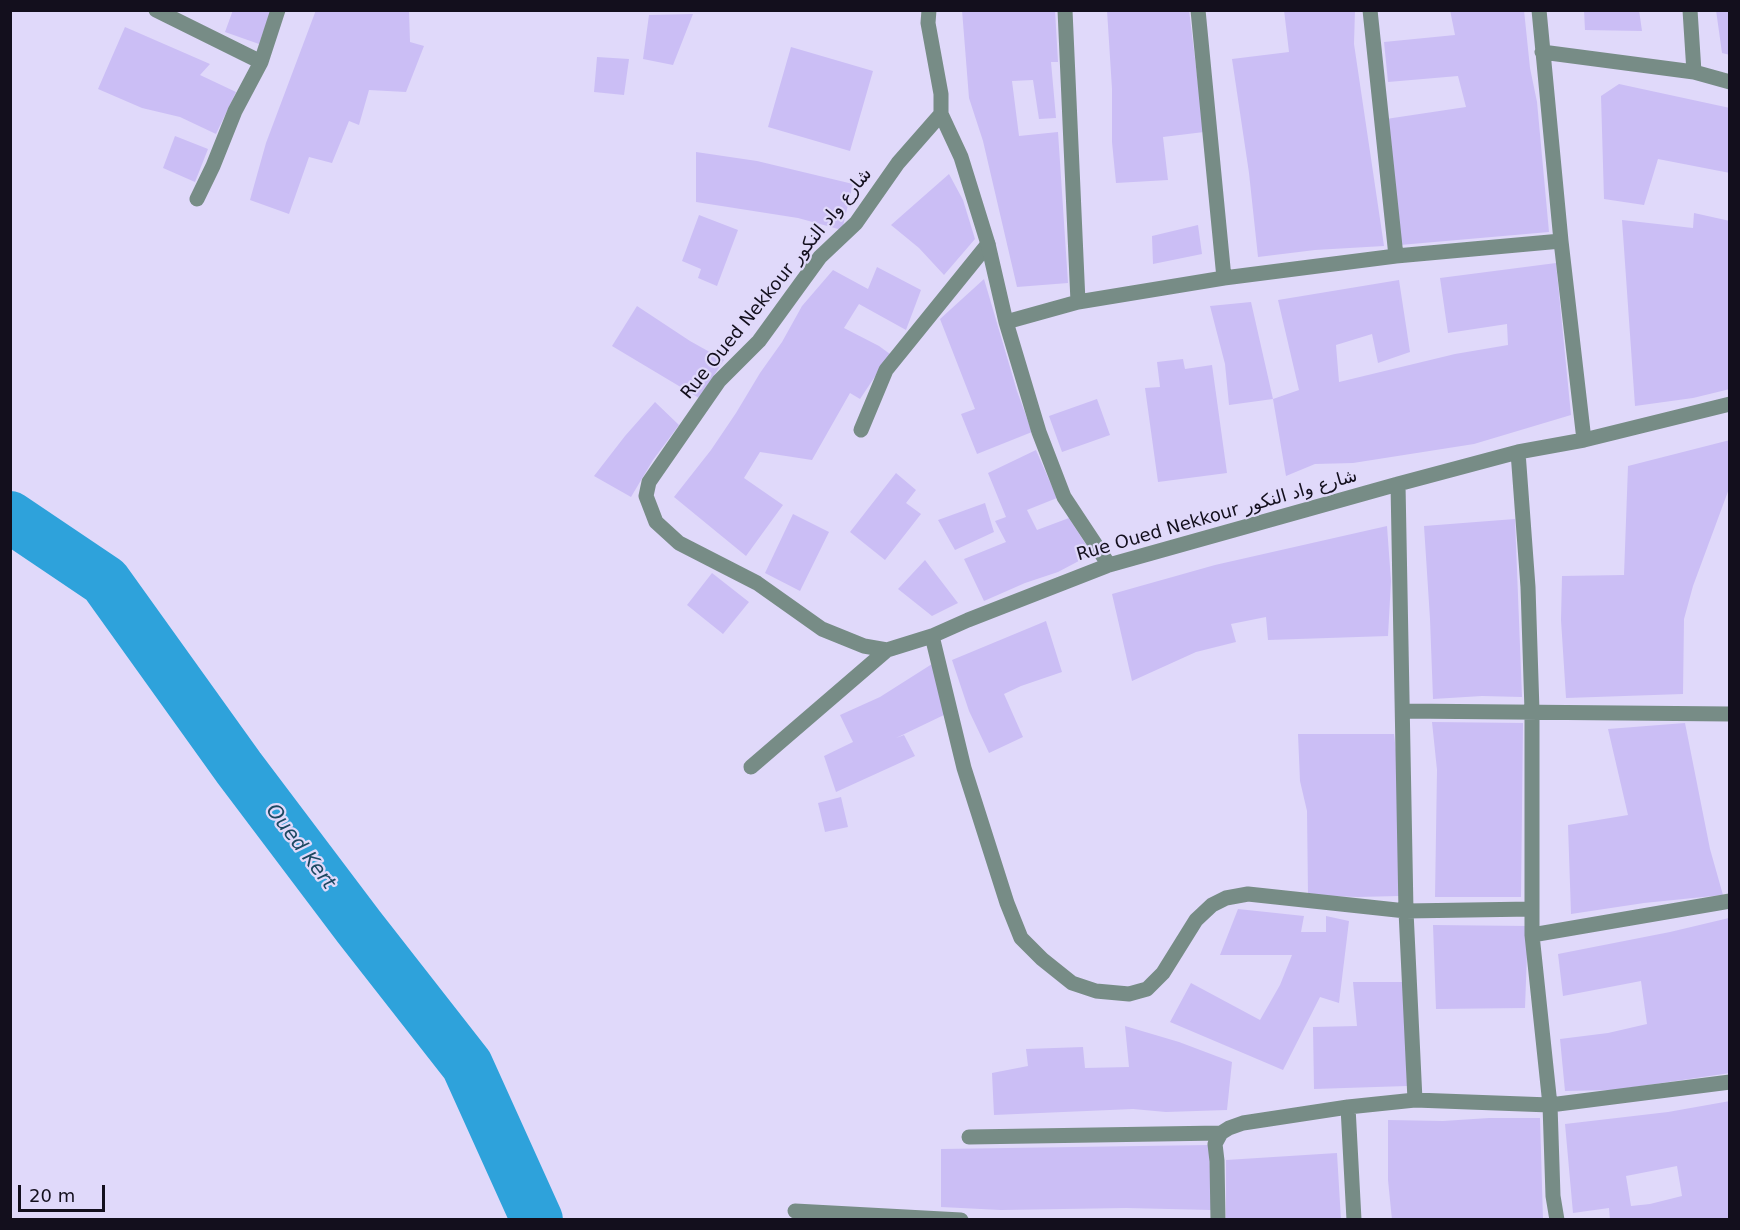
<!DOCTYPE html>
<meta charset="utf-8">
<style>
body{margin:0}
#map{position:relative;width:1740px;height:1230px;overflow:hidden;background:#e0d9fa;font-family:"DejaVu Sans",sans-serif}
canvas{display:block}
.frame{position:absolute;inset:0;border:12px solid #130f1d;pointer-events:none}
.scale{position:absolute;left:18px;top:1185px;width:87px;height:27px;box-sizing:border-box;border:3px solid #130f1d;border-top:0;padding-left:8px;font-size:18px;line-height:21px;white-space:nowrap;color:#130f1d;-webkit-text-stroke:4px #e0d9fa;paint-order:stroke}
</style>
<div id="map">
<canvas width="1740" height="1230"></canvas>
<div class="frame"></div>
<div class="scale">20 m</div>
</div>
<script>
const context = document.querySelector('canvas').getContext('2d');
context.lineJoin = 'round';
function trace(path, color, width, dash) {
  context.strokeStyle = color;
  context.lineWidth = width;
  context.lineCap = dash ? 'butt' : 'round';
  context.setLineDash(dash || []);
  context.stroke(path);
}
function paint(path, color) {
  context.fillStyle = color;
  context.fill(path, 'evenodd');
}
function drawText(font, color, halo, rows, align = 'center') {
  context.font = font + ' "DejaVu Sans","Noto Naskh Arabic",sans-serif';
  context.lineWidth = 4.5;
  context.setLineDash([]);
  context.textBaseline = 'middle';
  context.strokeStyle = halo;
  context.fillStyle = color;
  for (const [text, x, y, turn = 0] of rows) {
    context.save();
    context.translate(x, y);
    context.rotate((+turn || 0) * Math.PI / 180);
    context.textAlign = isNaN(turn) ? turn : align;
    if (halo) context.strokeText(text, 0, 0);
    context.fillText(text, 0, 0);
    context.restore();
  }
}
trace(new Path2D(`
 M10 517 105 581 239 768 359 927 467 1065 537 1220`), '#2ea2db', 52);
paint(new Path2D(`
 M233 10H271L259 44 225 32Z
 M316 10H409L410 42 424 46 406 92 369 90 359 125 349 121 332 163 309 157 289 214 250 200 266 143Z
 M962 10H1055L1058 62H1051L1056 118 1039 119 1033 80 1012 81 1019 136 1058 132 1068 283 1017 287 983 141 969 98Z
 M1107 10H1189L1204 132 1163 137 1168 180 1116 183 1112 142V89Z
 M1284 10H1355L1354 44 1384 246 1315 250 1258 257 1249 173 1232 59 1289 52Z
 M1450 10H1524L1530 68 1537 102 1549 232 1400 245 1386 119 1466 107 1458 76 1388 82 1384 42 1455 35Z
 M1584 10H1639L1642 31 1585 30Z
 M1716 10H1730V55L1722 53Z
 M693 14 673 65 643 59 649 15Z
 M125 27 210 64 200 75 236 92 216 134 180 117 142 108 98 89Z
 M791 47 873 71 850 151 768 127Z
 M597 57 629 59 624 95 594 92Z
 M1619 84 1730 108V173L1658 159 1644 205 1604 199 1601 96Z
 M175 136 208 149 195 182 163 168Z
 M696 152 757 161 853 184 842 230 798 218 696 202Z
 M949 174 963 200 975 239 944 275 919 248 891 225Z
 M1694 213 1730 221V389L1693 398 1635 406 1622 220 1693 228Z
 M699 215 738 230 717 286 698 278 701 269 682 261Z
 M1198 225 1202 254 1153 264 1152 236Z
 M1556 263 1571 415 1474 444 1353 463 1315 464 1286 476 1273 399 1299 390 1278 300 1399 280 1410 352 1378 363 1372 334 1336 345 1339 382 1455 354 1508 345 1507 324 1448 333 1440 278Z
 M877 267 921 290 906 330 859 304 844 328 879 346 890 354 860 399 850 393 812 460 760 452 744 478 783 505 746 556 674 497 711 450 736 413 760 373 782 342 802 306 833 270 868 289Z
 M984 279 1017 391 1032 432 977 454 961 414 975 409 940 319Z
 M1251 302 1273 399 1229 405 1225 364 1210 306Z
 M637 306 690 341 724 360 699 398 612 346Z
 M1183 359 1185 369 1212 365 1227 473 1158 482 1145 388 1160 387 1157 362Z
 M1097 399 1110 435 1062 452 1049 416Z
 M655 402 679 425 653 460 631 497 594 476 625 436Z
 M1730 440V486L1693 586 1684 619 1683 694 1566 698 1561 620 1562 576 1624 575 1628 466Z
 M1036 450 1057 498 1027 510 1037 530 1069 518 1092 554 1058 572 1025 583 984 601 964 559 1006 542 995 521 1006 517 988 473Z
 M896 473 916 490 906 503 921 514 885 560 850 532Z
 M985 503 994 532 955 550 938 520Z
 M793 514 829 532 800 591 765 573Z
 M1515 519 1522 697 1482 696 1433 699 1430 619 1424 526Z
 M1387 526 1391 581 1388 636 1268 640 1266 617 1231 624 1236 642 1196 652 1132 681 1112 594 1215 565Z
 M925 560 958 603 932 616 898 589Z
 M712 573 749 602 723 634 687 605Z
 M1046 621 1062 672 1021 686 1004 694 1023 737 989 753 969 711 952 660Z
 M932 664 946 714 896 738 904 735 915 756 836 792 824 756 853 742 840 715 880 697Z
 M1432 722 1523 723 1521 897H1435L1437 770Z
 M1685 723 1710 849 1723 895 1644 903 1571 914 1568 825 1628 815 1608 729Z
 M1298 734H1394L1399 778V896L1357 897 1308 895 1307 811 1300 781Z
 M841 797 848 827 825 832 818 803Z
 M1238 909 1304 916 1301 932H1326V916L1349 921 1339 1003 1320 997 1283 1070 1170 1022 1191 983 1260 1020 1280 985 1292 955H1220Z
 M1729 918 1730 1073 1614 1090 1565 1091 1560 1039 1608 1033 1647 1024 1641 981 1563 996 1558 954 1670 932Z
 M1433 925 1528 926 1525 1008 1436 1009Z
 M1353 982H1404L1407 1086 1314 1089 1313 1027 1357 1026Z
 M1125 1026 1179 1042 1232 1062 1227 1110 1166 1112 1133 1109 994 1115 992 1073 1028 1066 1026 1049 1083 1047 1085 1068 1129 1067Z
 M1730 1101V1220H1610L1609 1208 1573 1213 1565 1124 1668 1112ZM1677 1166 1682 1196 1650 1204 1631 1206 1626 1176Z
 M1489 1118H1540L1543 1220H1392L1388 1180V1120L1443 1121Z
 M1209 1145 1212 1210 1126 1208 1001 1210 941 1207V1149Z
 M1337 1153 1341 1220H1226V1160Z`), '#cbbef5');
trace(new Path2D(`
 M861 430 886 370 988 244
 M795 1211 961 1220`), '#778c86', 15);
trace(new Path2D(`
 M156 10 261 62
 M929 10 928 23 941 94V114L961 157 988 244 1006 322 1039 432 1064 497 1109 565
 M1198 10 1224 278
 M1370 10 1396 256
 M1539 10 1561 241 1584 440
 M1690 10 1694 72
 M1542 52 1694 72 1730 82
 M941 114 898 163 856 223 820 257 759 341 719 381 649 482 646 496 656 522 679 543 757 583 822 629 864 646 887 650 932 636 968 620 1109 565 1398 484 1518 452 1584 440 1730 404
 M197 199 213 166 235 111 261 62 278 10
 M1078 302 1224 278 1396 256 1561 241
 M1006 322 1078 302 1065 10
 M1518 452 1528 587 1532 711V935L1550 1105 1553 1196 1557 1220
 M1398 484 1406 911 1415 1100
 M932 636 964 768 1007 903 1021 938 1042 959 1072 983 1096 991 1129 994 1147 989 1163 973 1196 920 1212 905 1226 898 1248 894 1406 911 1532 909
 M1403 711 1730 714
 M751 767 887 650
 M1532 935 1730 901
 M969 1137 1221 1133
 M1218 1220 1217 1161 1215 1144 1221 1133 1229 1128 1243 1123 1348 1107
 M1354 1220 1348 1107 1415 1100 1550 1105 1730 1082`), '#778c86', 15);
drawText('18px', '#130f1d', '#e0d9fa', [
 ["Rue Oued Nekkour شارع واد النکور",777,284,-51],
 ["Rue Oued Nekkour شارع واد النکور",1217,516,-16]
]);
drawText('italic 20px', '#1b4861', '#e0d9fa', [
 ["Oued Kert",300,847,53]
]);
</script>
